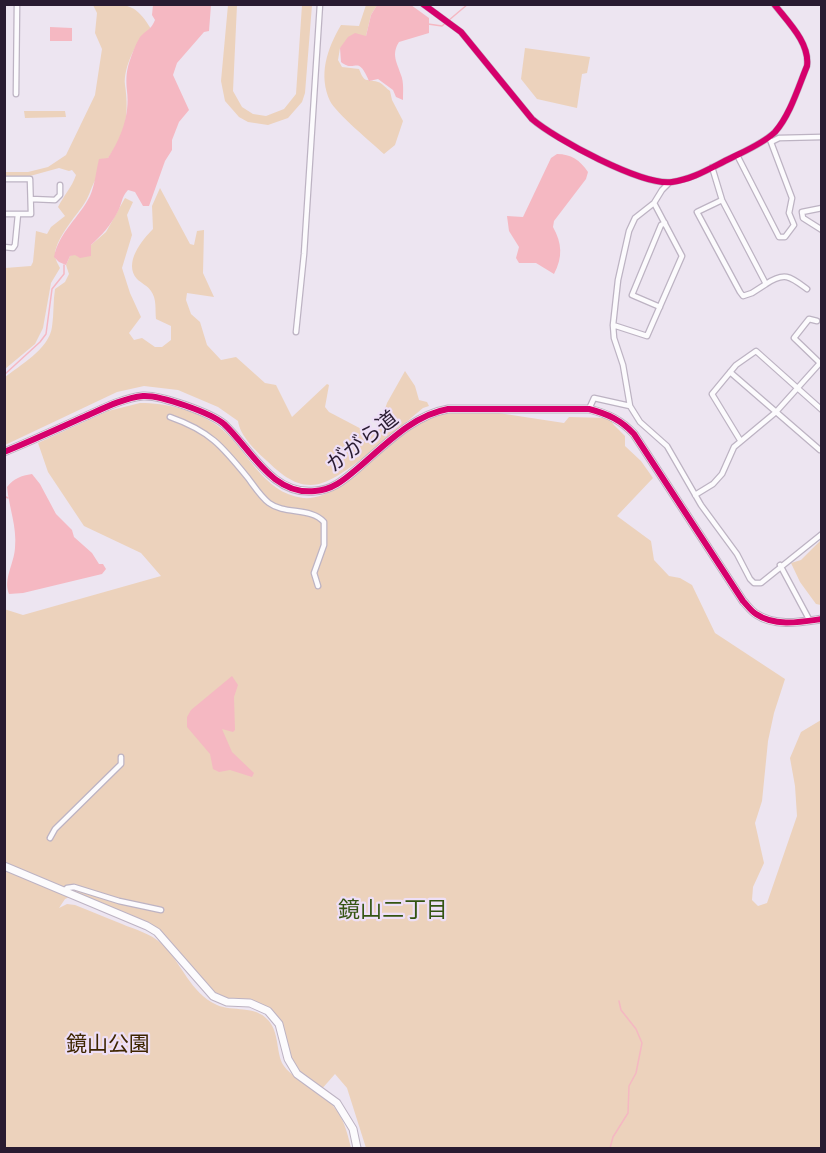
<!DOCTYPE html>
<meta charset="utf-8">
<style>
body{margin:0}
#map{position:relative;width:826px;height:1153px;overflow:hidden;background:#ede5f1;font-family:Arial,sans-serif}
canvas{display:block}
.frame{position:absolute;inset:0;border:6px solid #291b31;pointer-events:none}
</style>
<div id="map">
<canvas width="826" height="1153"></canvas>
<div class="frame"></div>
</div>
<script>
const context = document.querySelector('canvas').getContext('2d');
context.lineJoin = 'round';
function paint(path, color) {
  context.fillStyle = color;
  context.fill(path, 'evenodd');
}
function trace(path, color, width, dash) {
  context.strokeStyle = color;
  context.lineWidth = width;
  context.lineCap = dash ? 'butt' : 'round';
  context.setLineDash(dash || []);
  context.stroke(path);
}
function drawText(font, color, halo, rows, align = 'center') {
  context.font = font + ' Arial,"Noto Sans JP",sans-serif';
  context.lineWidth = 4.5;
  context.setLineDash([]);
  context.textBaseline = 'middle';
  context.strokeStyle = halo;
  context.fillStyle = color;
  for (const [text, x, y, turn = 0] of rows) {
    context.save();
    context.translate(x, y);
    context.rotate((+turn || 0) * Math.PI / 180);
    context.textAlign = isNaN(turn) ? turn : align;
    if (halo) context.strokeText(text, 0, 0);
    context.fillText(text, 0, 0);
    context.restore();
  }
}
paint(new Path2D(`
 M93 5C125 5 134 0 151 29 137 38 123 68 125 85 127 98 128 118 123 131 117 148 104 162 96 179 90 189 90 196 82 207 73 219 55 241 55 255 55 259 58 264 60 268L51 283 43 328 35 344 5 369V268L31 266 33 262 36 231 47 234 51 227 65 216 58 207C64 195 72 187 76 175L72 170 69 171 59 168 30 176 5 177V172H28L48 167 66 155 95 95 102 49 95 33 97 13Z
 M228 5H237L233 91 242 107 253 114 266 116 284 109 296 94 302 5H312L305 93 302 102 288 118 268 125 248 122 239 117 225 101 221 81Z
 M366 5H377L371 15 366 36 340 48 338 60 342 67 359 69C365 84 365 78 378 82 382 83 387 89 390 91L392 100 403 121 395 145 384 154C373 144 335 112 330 101 318 75 327 49 341 25L359 26Z
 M525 48 590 57 587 73 582 74 577 108 537 99 521 79Z
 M24 111H65L66 117 25 118Z
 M160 188 190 244 194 245 197 231 204 230 203 273 214 297 187 293 186 300 191 314 200 322 207 345 221 360 236 357 265 383 276 385 292 417 327 384 329 385 325 407 329 412 369 433H377L387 403 405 371 415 386 419 400 427 402 429 406 423 408C400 427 345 478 319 484 297 489 281 474 267 461 256 451 240 436 238 421L218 407 178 390 144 386 117 392 5 445 4 378C20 365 49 349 52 327 54 314 53 301 55 289L65 282 69 274 66 265 70 256 91 245 106 232 125 198 133 202 127 215 132 235 122 268 130 293 141 317 129 333 134 340 142 338 155 347H162L171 340V326L156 319C155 310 157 299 151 291 148 286 141 283 137 279 123 263 142 240 153 229L152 206Z
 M140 403C166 403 196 410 218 426 247 448 262 493 303 498 350 502 390 419 438 408 455 404 474 409 492 412 516 416 540 419 564 423L569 417 609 418 614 425 625 436V446L641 461 653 478 617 516 651 541 654 560 669 576 680 578 692 585 715 633 785 679 774 713 768 741 762 801 755 823 764 863 753 887 752 900 758 906 767 903 797 816 795 786 790 758 801 732 821 720V1148H366L347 1088 335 1074 320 1091 297 1074 279 1024 268 1011 213 996 157 932 74 895 65 899 59 908 67 904 75 905C91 911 106 918 122 924 136 930 150 933 162 944 182 963 190 993 217 1005 233 1012 255 1005 268 1020 279 1032 276 1049 282 1063 287 1072 298 1079 306 1084 337 1105 343 1113 351 1148H5L4 609 23 615 161 576 141 553 84 526 48 472 38 443 108 411Z
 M821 540V605L816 604 800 582 791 563 801 560Z`), '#ecd2bc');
paint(new Path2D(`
 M153 5H211L209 31 204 32 177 63 173 75 189 110 179 122 172 140V150L165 161 149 206H143L135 192 128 190C121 197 122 205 117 213 110 226 102 235 91 245V256L80 258 75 255 70 256 66 265 59 262 54 257C59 232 79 218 90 196 95 185 96 171 99 159L108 158C121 138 130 115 127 91 126 81 126 73 129 63 132 54 135 45 140 37 146 30 151 30 155 20L152 15Z
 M377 5H411L429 18V33L399 42C391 55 397 62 401 75 404 82 403 92 403 100L396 97 393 90 378 79 369 81C357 53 356 74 341 62L340 48 348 37 355 33 366 36 371 15Z
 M50 27 72 28V41H50Z
 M557 154C571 154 580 160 588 172L586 179 554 221 553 227C562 243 563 257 554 274L536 263H519L516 258 519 247 509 231 507 216 523 217 551 158Z
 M32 474 40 484 56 514 72 530 74 537 92 553 99 564H103L106 569 102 574 23 593 9 594C3 579 14 564 15 548 17 526 9 508 7 487 14 478 21 476 32 474Z
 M232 676 238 685 234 697 235 730 233 732 222 729 232 752 254 773 252 777 230 770 219 772 213 769 210 754 187 727V717L191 710Z`), '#f5b8c2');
trace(new Path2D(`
 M428 24 442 26 468 4
 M4 375 40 342 46 334 52 289 64 274V265
 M4 496 8 498
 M610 1148 613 1137 628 1113 629 1086 636 1073 642 1043 636 1029 621 1010 619 1001`), '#f5b8c2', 1.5);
const street = new Path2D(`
 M423 4 461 32 532 119C555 139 642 186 672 182 694 179 712 167 731 158 745 151 764 143 775 132 790 115 798 88 807 66 810 43 788 22 774 4
 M16 94 17 4
 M771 142 779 138 822 137
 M737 155 779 237H785L794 225 789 213 792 198 769 137
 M712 167 722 200 766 284 752 293 743 296 740 292 697 212 722 200
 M4 179H30L31 214H4
 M669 183 662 190 654 203 635 218 629 231 618 280 613 325 614 338 623 365 630 406 640 422 667 446 701 505 737 554 750 579 754 583H761L822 534
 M31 199 55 200 60 195V185
 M822 208 802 212 803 218 822 230
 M4 247 13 248 15 245 18 214
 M766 284C785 271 791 277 807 289
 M660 307 632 295 661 225 665 223
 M817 321 809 319 794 338 820 363
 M613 325 647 336 682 256 654 203
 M296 332 304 254 320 4
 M730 372 820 450 822 449
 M589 409 594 398 630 406
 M170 417C210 431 222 446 248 478 254 486 261 497 269 503 285 515 311 507 324 522V545L314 573 318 586
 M740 440 712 394 736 365 756 351 822 410
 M695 495 713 484 722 474 734 447 776 412 820 363 822 364
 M780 565 810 621
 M50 838 55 829 121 764V757
 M64 891 67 888 74 887 119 901 161 910`);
const secondary = new Path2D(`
 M4 452C31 441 57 429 84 417 102 409 123 398 143 396 161 395 211 413 224 424 251 449 272 496 315 491 333 490 345 479 358 468 385 445 413 415 448 409H589C608 414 621 420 634 434L743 601C747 605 751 611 756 614 775 627 801 622 822 619
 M4 866 147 926 157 932 213 996 227 1002 250 1003 268 1011 279 1024 288 1059 297 1074 337 1103 353 1129 357 1148`);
trace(street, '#bdb3c3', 7);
trace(secondary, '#bdb3c3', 9);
trace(street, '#fcfbfd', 4.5);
trace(secondary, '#fcfbfd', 7);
trace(new Path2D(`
 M423 4 461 32 532 119C555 139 642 186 672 182 694 179 712 167 731 158 745 151 764 143 775 132 790 115 798 88 807 66 810 43 788 22 774 4
 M4 452C31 441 57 429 84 417 102 409 123 398 143 396 161 395 211 413 224 424 251 449 272 496 315 491 333 490 345 479 358 468 385 445 413 415 448 409H589C608 414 621 420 634 434L743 601C747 605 751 611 756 614 775 627 801 622 822 619`), '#d6006c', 6);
drawText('21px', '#291b31', '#eedff7', [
 ["ががら道",363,442,-38]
]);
drawText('21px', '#3d2500', '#eedff7', [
 ["鏡山公園",108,1045]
]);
drawText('22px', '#345412', '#eedff7', [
 ["鏡山二丁目",393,911]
]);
</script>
